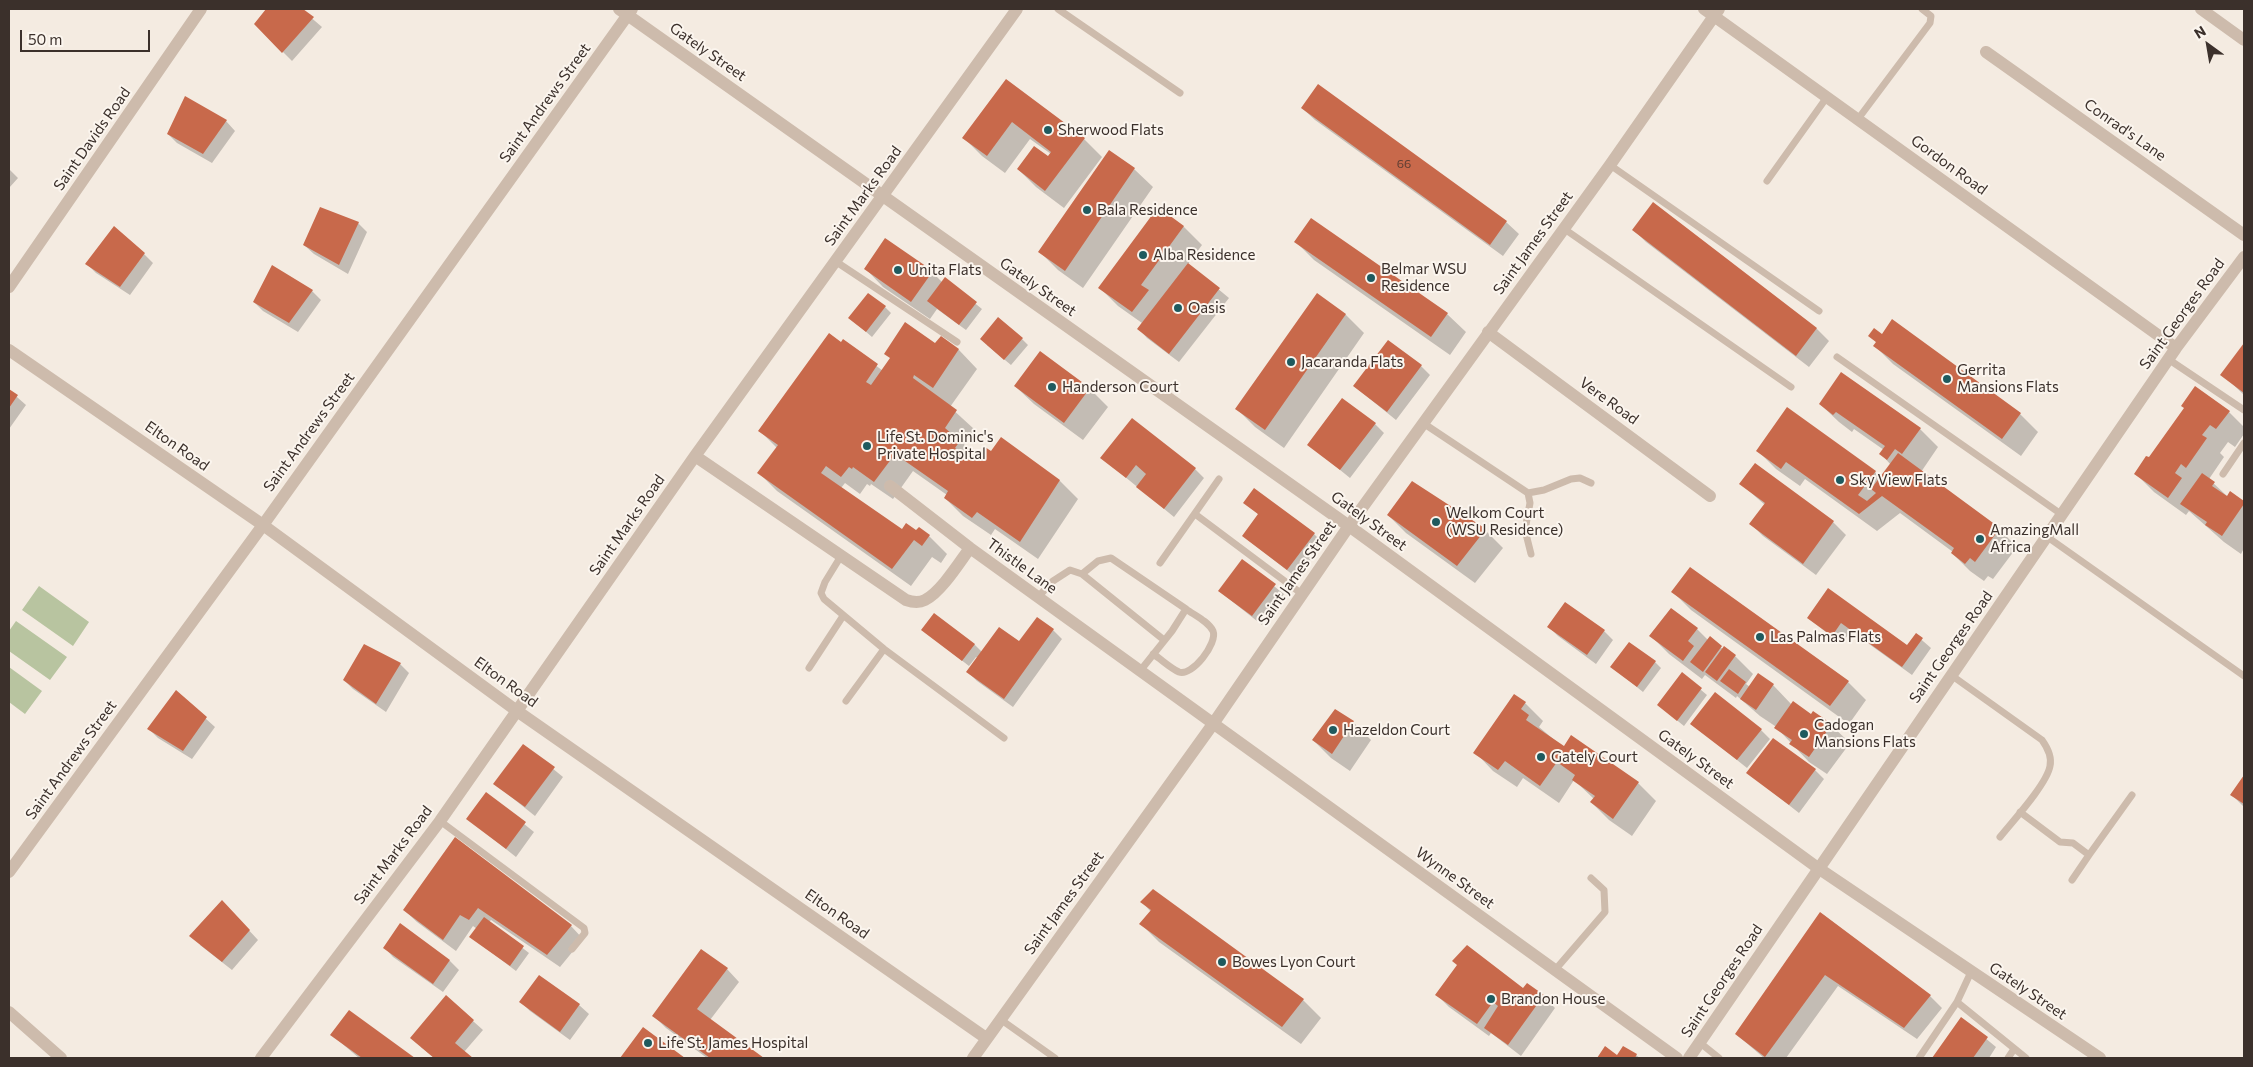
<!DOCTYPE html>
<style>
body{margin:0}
#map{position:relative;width:2253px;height:1067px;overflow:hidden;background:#f4ebe1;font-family:Commissioner,sans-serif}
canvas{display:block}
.frame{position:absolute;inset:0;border:10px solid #3b302b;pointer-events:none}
.north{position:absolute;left:2183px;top:20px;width:50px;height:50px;-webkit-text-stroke:4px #fbf5ee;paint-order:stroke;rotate:328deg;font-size:14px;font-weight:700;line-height:20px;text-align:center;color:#3b302b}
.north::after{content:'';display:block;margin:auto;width:18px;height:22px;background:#3b302b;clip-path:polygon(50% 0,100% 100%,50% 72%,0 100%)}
.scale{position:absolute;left:20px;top:30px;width:130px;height:22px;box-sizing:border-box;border:2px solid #3b302b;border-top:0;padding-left:6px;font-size:15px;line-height:18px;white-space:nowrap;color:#3b302b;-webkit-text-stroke:4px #fbf5ee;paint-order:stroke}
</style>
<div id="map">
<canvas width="2253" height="1067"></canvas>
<div class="frame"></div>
<div class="north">N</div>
<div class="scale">50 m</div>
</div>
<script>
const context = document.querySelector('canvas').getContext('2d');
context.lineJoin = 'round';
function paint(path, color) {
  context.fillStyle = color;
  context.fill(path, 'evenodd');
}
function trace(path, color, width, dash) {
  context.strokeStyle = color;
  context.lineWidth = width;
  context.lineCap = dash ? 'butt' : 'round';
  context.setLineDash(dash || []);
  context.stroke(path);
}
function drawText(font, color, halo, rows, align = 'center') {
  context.font = font + ' Commissioner,sans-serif';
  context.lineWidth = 4;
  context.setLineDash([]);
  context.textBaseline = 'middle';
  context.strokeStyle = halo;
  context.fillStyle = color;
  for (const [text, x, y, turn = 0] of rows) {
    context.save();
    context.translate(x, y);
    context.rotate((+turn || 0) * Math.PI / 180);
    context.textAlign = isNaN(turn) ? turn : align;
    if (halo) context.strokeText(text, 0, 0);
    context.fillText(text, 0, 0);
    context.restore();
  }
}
paint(new Path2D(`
 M39 586 89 622 73 646 22 610Z
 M16 621 67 657 50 680 9 651V631Z
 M9 667 42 691 25 714 9 702Z`), '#b8c4a0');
paint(new Path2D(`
 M268 9H301L322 27 292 61 255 24Z
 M1006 81 1084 139 1102 157 1064 208 1036 187 1018 169 1048 158 1051 154 1030 139 1005 173 982 156 964 138Z
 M1318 86 1506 222 1519 234 1503 256 1315 120 1302 108Z
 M226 121 235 131 212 163 177 143 168 134Z
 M9 169 18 178 9 188Z
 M1134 169 1153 187 1083 288 1058 270 1040 252Z
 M1654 204 1817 329 1829 341 1809 367 1646 242 1634 230Z
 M1158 208 1184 227 1202 245 1188 264 1229 298 1179 362 1147 338 1138 328 1142 323 1118 306 1100 288Z
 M1311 219 1447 314 1466 332 1450 355 1314 260 1296 242Z
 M358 223 367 232 348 274 314 254 304 245Z
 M886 239 932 272 942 282 945 279 982 309 966 330 937 309 930 319 883 287 865 268Z
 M144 254 153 263 130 295 96 273 87 264Z
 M312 291 321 300 298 332 263 311 254 302Z
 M1317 295 1346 315 1364 333 1284 448 1255 427 1237 409Z
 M885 307 891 313 872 337 850 318Z
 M1893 321 2020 414 2038 432 2021 456 1893 364 1875 346 1877 343 1870 336 1882 335Z
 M941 337 959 350 977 369 950 407 974 429 964 445 977 459 991 453 1001 439 1060 481 1078 499 1038 559 995 529 991 535 963 516 945 498 947 495 913 471 893 499 871 484 870 486 867 484 860 494 845 483 841 488 903 531 929 536 947 554 941 563 932 557 911 586 777 491 759 473 777 448 759 430 844 341 883 371 935 345Z
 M1022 339 1028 345 1011 365 987 345Z
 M2244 345V395L2222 374Z
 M1040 353 1090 389 1108 407 1083 440 1034 404 1015 386Z
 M1421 366 1430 375 1396 420 1354 386Z
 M9 390 26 405 9 429Z
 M1820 404 1920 429 1938 447 1921 472 1999 529 2017 547 1993 579 1988 576 1984 581 1970 571 1952 553 1953 552 1900 513 1877 531 1805 479 1800 486 1776 469 1758 451 1875 472 1881 478 1891 465 1881 454 1884 450 1854 429 1852 432 1839 422Z
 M2229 412 2244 427V434L2235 447 2228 442 2220 453 2224 457 2209 479 2228 497 2231 493 2244 502V548L2241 554 2224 542 2189 511 2186 515 2154 492 2135 473 2149 459Z
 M1375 424 1384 433 1350 478 1308 444Z
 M1102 458 1195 469 1204 478 1174 517Z
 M1755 465 1833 522 1846 535 1816 575 1763 536 1751 524 1765 505 1741 484Z
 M1412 483 1485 530 1503 548 1475 583 1406 533 1388 515Z
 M1244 502 1314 534 1323 543 1297 578 1243 536 1259 515Z
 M1242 561 1284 594 1262 625 1219 591Z
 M1829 590 1908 646 1916 635 1931 648 1912 675 1851 631 1841 644 1808 618Z
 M1673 592 1848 682 1866 700 1849 724 1691 610Z
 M1549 627 1604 631 1613 640 1596 664 1558 636Z
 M1697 629 1708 640 1735 656 1753 674 1746 684 1750 687 1773 685 1792 705 1811 715 1813 712 1831 725 1850 743 1827 774 1809 762 1775 726 1760 716 1737 696 1736 698 1705 675 1702 679 1669 654 1651 636Z
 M1053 630 1062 639 1013 707 977 681 968 672 978 658 976 657 969 666 929 635 974 644 982 652 1019 643Z
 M364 646 400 664 409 673 386 712 353 689 344 680Z
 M1655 662 1661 668 1643 692 1612 667Z
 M1682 674 1707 695 1684 726 1658 705Z
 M176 692 215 727 192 759 158 738 149 729Z
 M1525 703 1543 721 1539 727 1564 748 1638 783 1656 801 1632 836 1609 820 1591 802 1594 799 1574 780 1559 803 1523 778 1517 787 1493 771 1475 752Z
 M1353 722 1371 740 1350 771 1331 758 1313 740Z
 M1692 724 1761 730 1770 739 1747 768Z
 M524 745 563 777 535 816 495 784Z
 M1815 770 1824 779 1799 813 1748 773Z
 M2244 777V807L2232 795Z
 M487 794 534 832 516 857 468 819Z
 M455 839 571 926 583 939 560 967 491 920 489 922 529 953 516 971 471 937 477 929 473 926 456 951 417 922 404 910Z
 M1142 902 1303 1000 1321 1018 1301 1044 1159 942 1141 924 1151 912Z
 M231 911 258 940 232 970 200 945Z
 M1821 913 1930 996 1942 1008 1917 1039 1838 986 1786 1058H1764L1736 1034Z
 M384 947 450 961 459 970 443 992 393 957Z
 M727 969 739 982 710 1020 762 1058H707L666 1028 654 1016Z
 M539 977 579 1005 589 1014 570 1040 530 1011 521 1002Z
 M1523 989 1543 996 1555 1008 1521 1056 1491 1033 1489 1036 1449 1007 1437 995Z
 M446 997 483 1030 464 1052 471 1058H434L421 1047Z
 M349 1011 413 1058H359L332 1035Z
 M1961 1018 1996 1047 1989 1058H1934Z
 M643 1029 683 1058H622Z
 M1606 1047 1617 1057 1624 1047 1640 1058H1599Z`), '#0003');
paint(new Path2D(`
 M266 9H303L314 17 282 53 254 24Z
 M1006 79 1085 138 1045 191 1017 169 1034 146 1048 156 1051 152 1012 122 987 156 962 138Z
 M1318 84 1507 221 1490 245 1301 108Z
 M185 96 227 120 203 154 167 134Z
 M1109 150 1135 168 1065 271 1038 252Z
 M1653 202 1817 328 1796 356 1632 230Z
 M320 207 359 222 339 265 303 245Z
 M1158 207 1184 226 1141 285 1149 290 1132 312 1098 288Z
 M1311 218 1448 313 1431 337 1294 242Z
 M114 226 145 253 120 287 85 264Z
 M885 238 933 271 911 302 864 269Z
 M1188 263 1220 288 1169 354 1137 329Z
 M272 265 313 290 289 323 253 302Z
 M945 277 977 302 959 325 927 301Z
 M868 293 886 306 866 332 848 318Z
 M1317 293 1346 314 1265 430 1235 409Z
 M998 317 1023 338 1004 360 980 339Z
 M1892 319 2021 413 2002 439 1873 346 1876 342 1868 336 1874 328 1882 334Z
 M905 322 935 343 941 336 959 349 933 388 914 375 913 378 957 410 945 428 960 441 955 448 974 461 985 447 991 451 1001 437 1060 480 1020 542 977 512 972 518 944 498 948 491 895 454 874 482 853 467 852 469 849 467 841 477 826 466 821 473 902 529 906 523 916 530 919 527 930 535 922 546 914 540 892 569 757 473 778 445 758 431 829 333 841 342 843 339 878 364 866 382 871 385 890 358 884 354Z
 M1388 340 1422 365 1387 412 1353 386Z
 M2244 343V393L2220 375Z
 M1040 351 1090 388 1064 423 1014 386Z
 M1841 372 1921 428 1902 454 1895 449 1887 460 1879 454 1885 446 1836 412 1833 415 1819 404Z
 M2195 386 2230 411 2216 429 2210 425 2202 435 2207 438 2186 468 2181 464 2175 473 2182 478 2168 498 2134 474 2146 456 2149 457 2184 408 2181 406Z
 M9 389 18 395 9 408Z
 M1342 398 1376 423 1340 470 1307 445Z
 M1787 407 1876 471 1858 495 1867 501 1876 493 1871 489 1898 453 2000 528 1975 562 1970 558 1965 564 1951 553 1954 548 1882 496 1859 514 1786 462 1781 469 1756 451Z
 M1132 418 1196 468 1164 509 1136 487 1146 474 1136 465 1126 478 1100 458Z
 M1755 463 1834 521 1803 564 1749 524 1765 503 1739 484Z
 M2202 473 2215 482 2212 486 2227 496 2230 491 2244 501V504L2222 536 2205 525 2207 522 2180 504Z
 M1412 481 1486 529 1457 566 1387 515Z
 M1254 488 1315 533 1287 570 1242 536 1258 514 1243 503Z
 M1242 559 1276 584 1252 616 1218 591Z
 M1690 567 1849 681 1830 706 1671 592Z
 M1828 588 1907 645 1916 633 1923 638 1902 667 1841 623 1832 636 1807 618Z
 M1565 602 1605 630 1587 655 1547 627Z
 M1671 608 1698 628 1688 641 1694 646 1683 661 1649 636Z
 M934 613 975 644 962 661 921 630Z
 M1037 617 1054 629 1004 699 966 672 999 627 1019 641Z
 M1710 636 1722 646 1703 672 1690 662Z
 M1629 642 1656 661 1637 687 1610 667Z
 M364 644 401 663 376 704 343 680Z
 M1724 646 1736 655 1717 681 1705 672Z
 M1729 669 1746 682 1738 694 1720 681Z
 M1682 672 1702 688 1677 721 1657 705Z
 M1758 673 1774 684 1756 710 1740 699Z
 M176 690 207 717 183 751 147 729Z
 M1715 692 1762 729 1737 760 1690 724Z
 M1514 694 1526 702 1521 709 1529 715 1526 720 1564 746 1571 735 1639 782 1613 819 1590 802 1595 796 1572 780 1575 775 1557 762 1540 786 1505 761 1498 770 1473 753Z
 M1793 701 1811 714 1813 711 1832 724 1809 757 1789 744 1792 740 1774 728Z
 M1335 709 1354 721 1332 754 1312 740Z
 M1773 738 1816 769 1789 805 1746 773Z
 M523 744 555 767 525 807 493 784Z
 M2244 775V804L2230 795Z
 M486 792 526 822 506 849 466 819Z
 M455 837 572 925 547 955 478 908 469 920 460 915 443 940 403 910Z
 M1153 889 1304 999 1282 1027 1139 924 1151 910 1140 902Z
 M222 900 250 930 222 962 189 936Z
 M1820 912 1931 995 1904 1028 1825 975 1765 1057 1735 1034Z
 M484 917 524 946 510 966 469 937Z
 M400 923 450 960 433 984 383 948Z
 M1467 945 1523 988 1527 983 1544 995 1508 1045 1484 1028 1498 1006 1493 1002 1477 1024 1435 995 1457 965 1452 961Z
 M701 949 728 968 697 1009 764 1058H710L652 1016Z
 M539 975 580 1004 560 1032 519 1002Z
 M446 995 474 1020 455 1043 473 1058H434L410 1038Z
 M349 1010 415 1058H362L330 1035Z
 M1961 1017 1988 1037 1973 1058H1932Z
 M643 1027 685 1058H620Z
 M1605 1046 1617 1055 1623 1046 1637 1054 1635 1058H1597Z`), '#c8694b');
trace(new Path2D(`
 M1058 9 1180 93
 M1858 119 1930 23 1931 16 1922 9
 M1610 165 1819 311
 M1767 181 1827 97
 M1563 228 1791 387
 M835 261 957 342
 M1837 357 2061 514
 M2168 359 2244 410
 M1423 423 1528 493 1530 503 1525 530 1531 554
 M2223 474 2244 443
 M1528 493 1544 490 1571 479 1580 478 1591 483
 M1195 514 1302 594
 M2046 536 2244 676
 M841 556 825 582 821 593 824 599 884 649 1004 738
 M1160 563 1219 479
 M1082 574 1098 561 1111 558 1186 609 1172 631 1140 671
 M1038 597 1053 581 1070 570 1082 574 1164 640
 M1153 654C1161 659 1170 668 1179 672 1192 677 1218 643 1213 631 1208 621 1194 615 1186 609
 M809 668 843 616
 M1951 675 2042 740C2047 747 2052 757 2050 766 2047 784 2012 822 2000 837
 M846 701 884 649
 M2020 812 2060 842 2073 843 2089 855 2072 880
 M440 821 584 928 585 933 572 949
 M2089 855 2132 795
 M1555 970 1605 912 1604 890 1591 878
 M1957 1002 2026 1058
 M1000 1019 1055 1058
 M1699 1042 1719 1058
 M1919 1058 1957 1002 1971 972
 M2008 1058 2014 1049`), '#cdbbac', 7);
trace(new Path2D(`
 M1704 9 2176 348
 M2201 9 2244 40
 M1986 52 2244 235
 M9 287 201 9
 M1488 332 1710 496
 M9 350 263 525 517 711 986 1038
 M695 456 906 600C912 602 919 603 925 600 941 592 959 563 970 548
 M890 486 970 548 1677 1058
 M9 872 263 525 632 9
 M9 1012 61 1058
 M261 1058 440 821 695 456 1017 9
 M973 1058 1213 724 1349 526 1610 165 1719 9
 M1689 1058 2176 348 2244 257`), '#cdbbac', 12);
trace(new Path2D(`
 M619 9 1349 526 1818 868 2100 1058`), '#cdbbac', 12);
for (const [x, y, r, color] of [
 [1048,130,5,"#1f5a5e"],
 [1087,210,5,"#1f5a5e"],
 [1143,255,5,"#1f5a5e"],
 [898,270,5,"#1f5a5e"],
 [1371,278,5,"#1f5a5e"],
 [1178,308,5,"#1f5a5e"],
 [1291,362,5,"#1f5a5e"],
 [1947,379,5,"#1f5a5e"],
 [1052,387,5,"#1f5a5e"],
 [867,446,5,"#1f5a5e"],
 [1840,480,5,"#1f5a5e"],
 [1436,522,5,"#1f5a5e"],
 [1980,539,5,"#1f5a5e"],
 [1760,637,5,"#1f5a5e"],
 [1333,730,5,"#1f5a5e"],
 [1804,734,5,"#1f5a5e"],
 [1541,757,5,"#1f5a5e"],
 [1222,962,5,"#1f5a5e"],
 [1491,999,5,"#1f5a5e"],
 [648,1043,5,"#1f5a5e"]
]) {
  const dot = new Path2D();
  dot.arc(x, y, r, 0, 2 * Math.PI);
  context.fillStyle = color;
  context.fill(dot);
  trace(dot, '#fbf5ee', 2);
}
drawText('12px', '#5e3e33', null, [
 ["66",1404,164]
]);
drawText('15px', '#3b302b', '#fbf5ee', [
 ["Gately Street",708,52,35],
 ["Saint Andrews Street",545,103,-54],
 ["Conrad's Lane",2125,130,35],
 ["Saint Davids Road",92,139,-55],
 ["Gordon Road",1949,165,36],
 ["Saint Marks Road",863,196,-54],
 ["Saint James Street",1533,243,-54],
 ["Gately Street",1038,287,35],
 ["Saint Georges Road",2182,314,-54],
 ["Vere Road",1609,401,36],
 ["Saint Andrews Street",309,432,-54],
 ["Elton Road",177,446,35],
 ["Gately Street",1369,521,36],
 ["Saint Marks Road",627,525,-55],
 ["Thistle Lane",1022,566,36],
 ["Saint James Street",1297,573,-55],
 ["Saint Georges Road",1951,647,-55],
 ["Elton Road",506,682,36],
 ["Gately Street",1696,759,36],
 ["Saint Andrews Street",71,760,-54],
 ["Saint Marks Road",393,855,-53],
 ["Wynne Street",1455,878,36],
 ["Saint James Street",1064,903,-54],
 ["Elton Road",837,914,35],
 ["Saint Georges Road",1722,981,-56],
 ["Gately Street",2028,991,34]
]);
drawText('15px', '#3b302b', '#fbf5ee', [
 ["Sherwood Flats",1058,130],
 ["Bala Residence",1097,210],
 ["Alba Residence",1153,255],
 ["Belmar WSU",1381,269],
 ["Residence",1381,286],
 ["Unita Flats",908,270],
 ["Oasis",1188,308],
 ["Jacaranda Flats",1301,362],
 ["Gerrita",1957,370],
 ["Mansions Flats",1957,387],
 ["Handerson Court",1062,387],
 ["Life St. Dominic's",877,437],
 ["Private Hospital",877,454],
 ["Sky View Flats",1850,480],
 ["Welkom Court",1446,513],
 ["(WSU Residence)",1446,530],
 ["AmazingMall",1990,530],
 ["Africa",1990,547],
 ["Las Palmas Flats",1770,637],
 ["Cadogan",1814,725],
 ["Mansions Flats",1814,742],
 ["Hazeldon Court",1343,730],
 ["Gately Court",1551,757],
 ["Bowes Lyon Court",1232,962],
 ["Brandon House",1501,999],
 ["Life St. James Hospital",658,1043]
], 'left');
</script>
